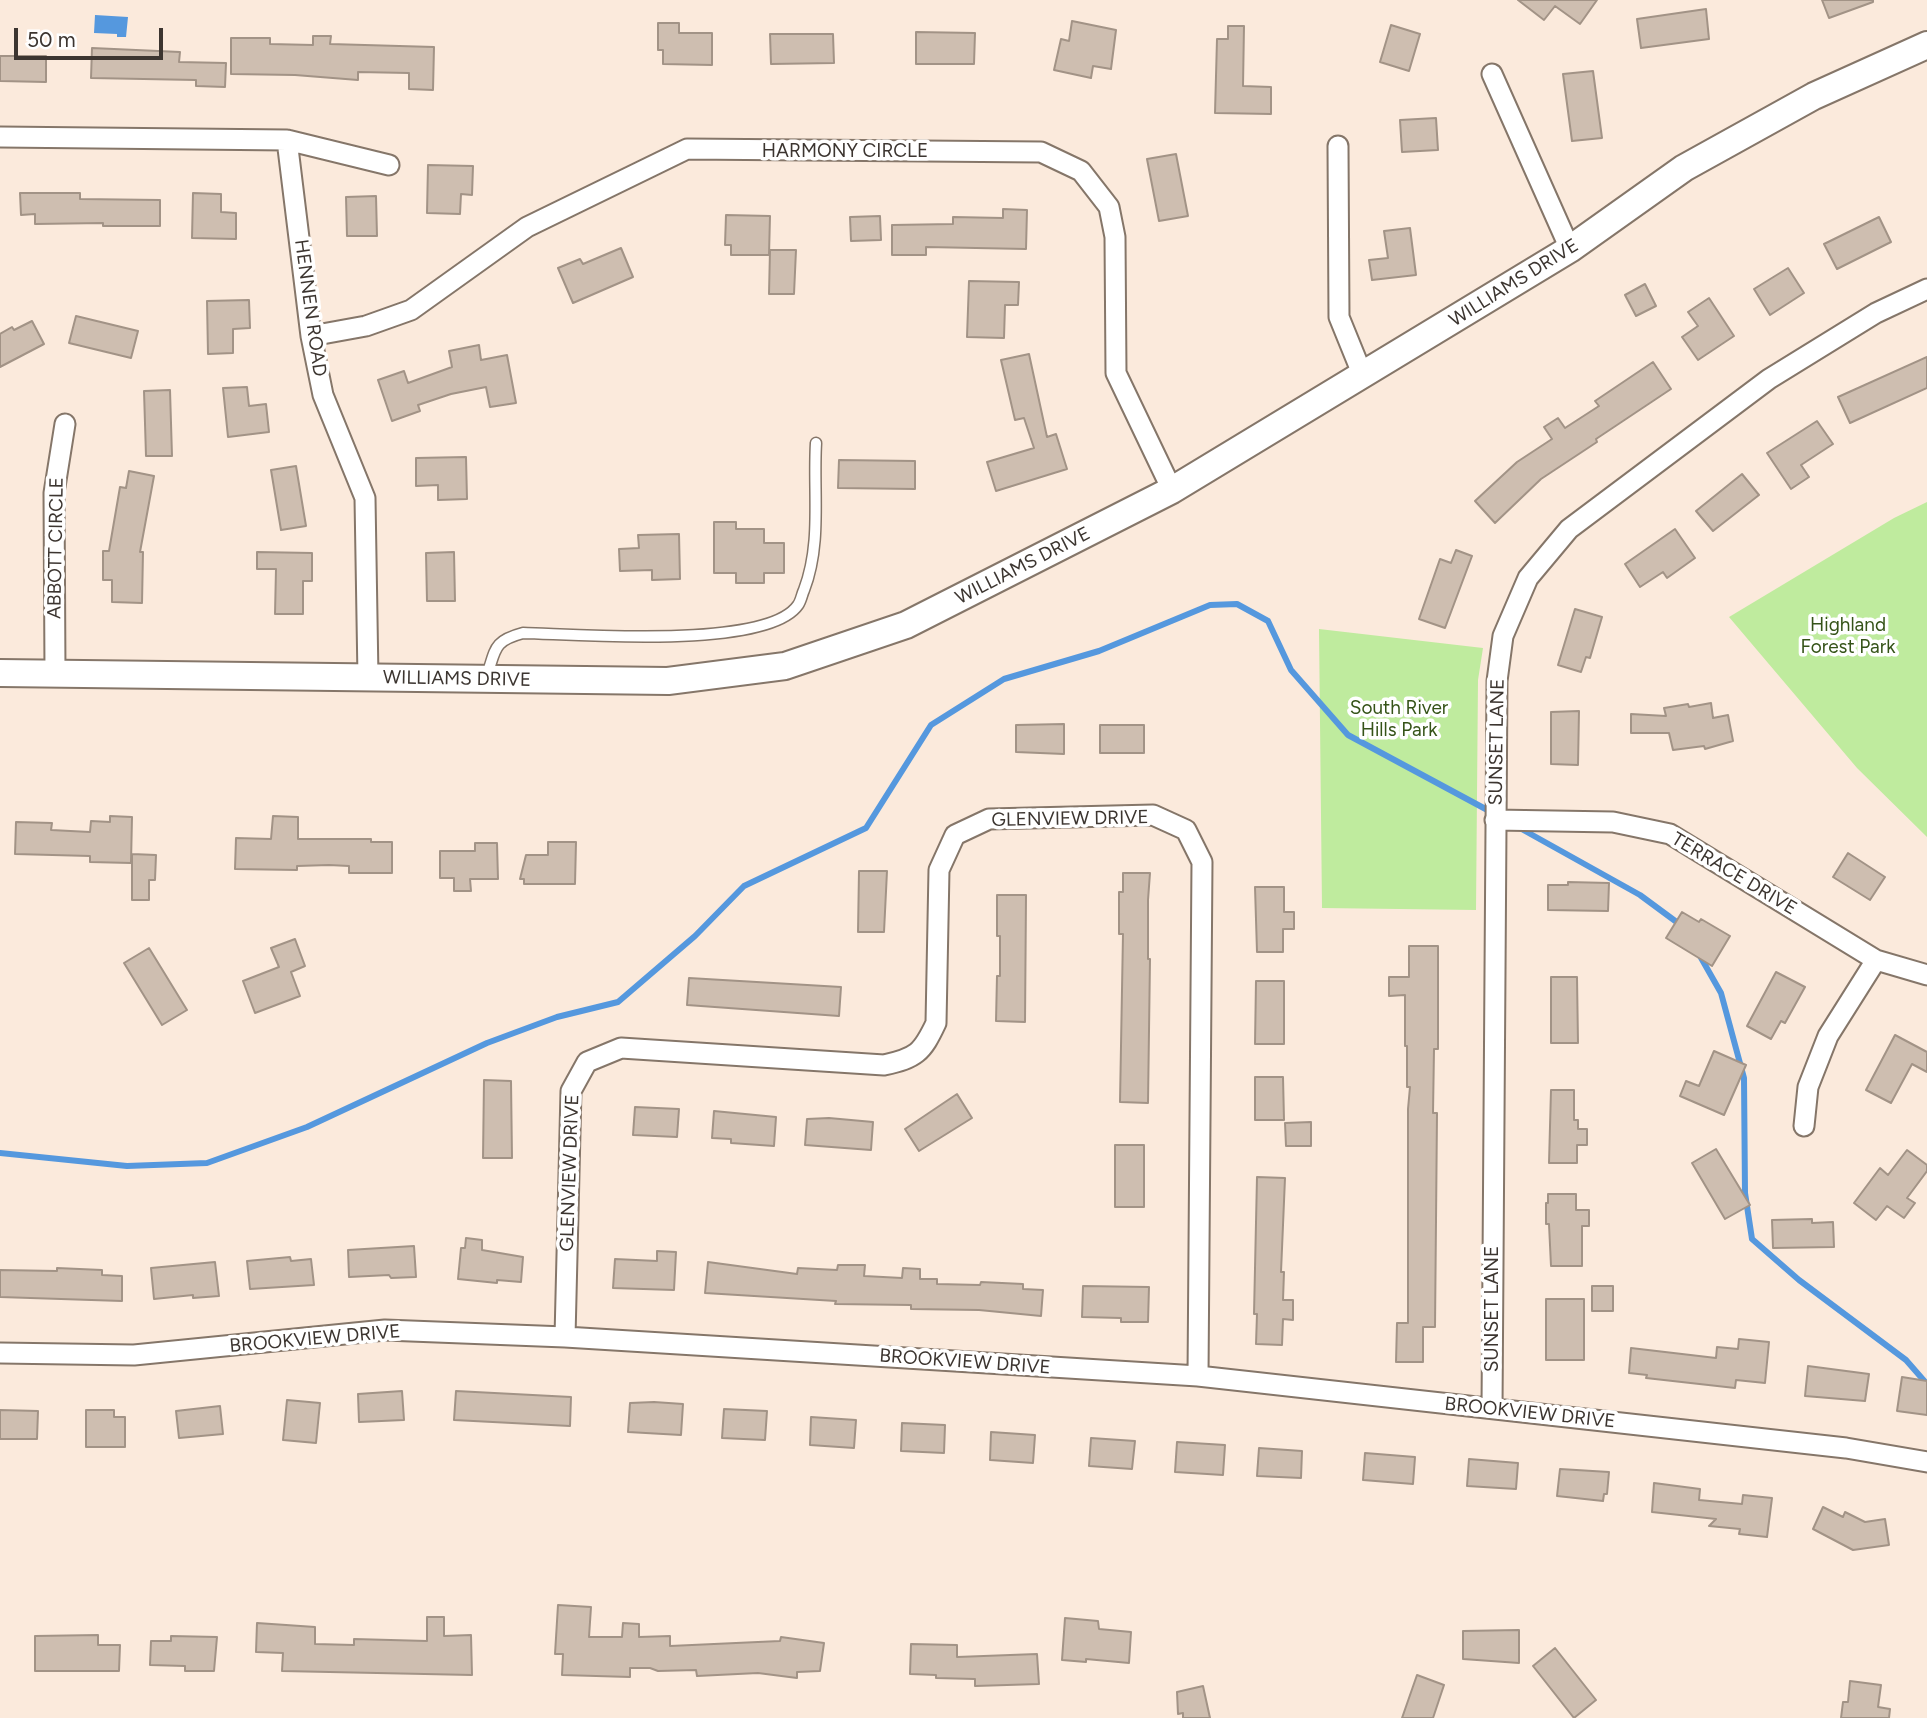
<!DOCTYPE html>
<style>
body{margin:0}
#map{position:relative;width:1927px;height:1718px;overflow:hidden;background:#fbeadc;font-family:Figtree,sans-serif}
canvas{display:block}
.scale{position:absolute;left:14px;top:28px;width:149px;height:32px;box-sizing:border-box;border:4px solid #3c3530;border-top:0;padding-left:9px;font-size:21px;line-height:24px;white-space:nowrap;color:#3c3530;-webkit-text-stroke:5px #fff;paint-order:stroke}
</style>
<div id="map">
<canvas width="1927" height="1718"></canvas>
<div class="scale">50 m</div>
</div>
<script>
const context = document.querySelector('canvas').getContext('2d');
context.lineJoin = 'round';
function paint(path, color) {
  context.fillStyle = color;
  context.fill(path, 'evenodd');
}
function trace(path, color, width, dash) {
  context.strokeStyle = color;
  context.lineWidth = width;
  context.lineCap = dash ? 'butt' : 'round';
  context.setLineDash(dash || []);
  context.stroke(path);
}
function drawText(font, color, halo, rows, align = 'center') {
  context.font = font + ' Figtree,sans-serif';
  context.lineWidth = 7;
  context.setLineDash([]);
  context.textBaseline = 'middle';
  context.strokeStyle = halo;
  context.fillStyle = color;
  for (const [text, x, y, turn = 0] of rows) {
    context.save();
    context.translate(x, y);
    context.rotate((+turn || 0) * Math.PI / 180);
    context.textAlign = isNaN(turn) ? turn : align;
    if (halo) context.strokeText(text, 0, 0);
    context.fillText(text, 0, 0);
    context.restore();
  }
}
paint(new Path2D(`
 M1927 502V837L1857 768 1729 617 1894 518Z
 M1319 629 1483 648 1478 680 1476 910 1322 908Z`), '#bfeb9e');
paint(new Path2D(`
 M95 15 128 17 126 37H117V34L94 33Z`), '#5598de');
trace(new Path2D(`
 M1518 827 1640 895 1682 926
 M1700 956 1721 993 1744 1078 1745 1193 1752 1239 1799 1280 1906 1360 1927 1384
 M0 1153 127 1166 207 1163 307 1127 487 1043 557 1017 618 1002 695 936 744 886 866 828 931 725 1004 679 1099 651 1210 605 1237 604 1268 621 1291 670 1348 735 1493 813`), '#5598de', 6);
const building = new Path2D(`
 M1518 0H1597L1580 24 1555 6 1544 20Z
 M1822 0H1873V2L1829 18Z
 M1706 9 1709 39 1641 48 1637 19Z
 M1072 21 1116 30 1111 69 1093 66 1091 78 1054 70 1061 39 1069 41Z
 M658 23H679V33H712V65L663 64V50H658Z
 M1391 25 1420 34 1409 71 1380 62Z
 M1228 26H1244L1243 86 1271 87V114L1215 113 1217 39H1228Z
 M916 32 975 33 974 64H916Z
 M770 34H833L834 63 771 64Z
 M313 36H331L330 44 434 47 433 90 409 89V73L358 72V80L295 75 231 74V38H270V44L313 45Z
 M92 48 180 52 179 62 226 63 225 87 196 86V80L91 78Z
 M0 56H46V82L0 81Z
 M1593 71 1602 138 1572 141 1563 74Z
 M1436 118 1438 150 1402 152 1400 120Z
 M1176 154 1188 216 1159 221 1147 159Z
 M428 165 473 166 472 195 461 194 460 214 427 213Z
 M20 193H80V199L160 200V226H103V223L35 224V214L21 215Z
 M193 193 221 194V212L236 213V239L192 238Z
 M376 196 377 236H347L346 197Z
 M1003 209 1027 210 1026 249 926 247V255H892V225L953 224V217L1003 218Z
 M726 215 770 216 769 255H731V245H725Z
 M880 216 881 240 851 241 850 217Z
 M1879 217 1891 242 1837 269 1824 244Z
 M1410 228 1416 275 1372 280 1369 260 1388 258 1384 231Z
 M621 248 633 277 573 303 558 268 580 259 583 264Z
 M770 250H796L794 294H769Z
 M1788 268 1804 293 1770 315 1754 289Z
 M969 281 1019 282 1018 305H1005L1004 338 967 337Z
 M1645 284 1656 306 1636 316 1625 295Z
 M1709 298 1734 336 1698 360 1682 337 1698 326 1688 312Z
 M249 300 250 328 233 329V353L208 354 207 301Z
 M76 316 138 331 131 358 69 343Z
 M32 321 44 344 0 367V334L12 327 14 330Z
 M479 345 481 360 507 355 516 403 490 407 486 387 451 394 418 405 420 411 392 421 378 380 404 371 408 383 452 367 449 351Z
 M1029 354 1047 437 1056 434 1067 469 996 491 987 462 1034 448 1024 418 1015 420 1001 360Z
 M1927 357V388L1850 423 1838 397Z
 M1653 362 1671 389 1596 439 1597 442 1541 479 1495 523 1475 501 1517 462 1552 439 1544 427 1558 418 1565 428 1599 406 1595 401Z
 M247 387 249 406 266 404 269 432 228 437 223 388Z
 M170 390 172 456H146L144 391Z
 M1817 421 1833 444 1801 465 1809 477 1791 489 1767 453Z
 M466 457 467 499 438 500V485L416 486V458Z
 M839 460 915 461V489L838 488Z
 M296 466 306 526 281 530 271 470Z
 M129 471 154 476 140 552H143L142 603 112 602V580H103V551H109L120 487 126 488Z
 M1742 474 1759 495 1713 531 1696 511Z
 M714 522H736V529H764V543H784V573H764V583H736V573H714Z
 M1675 529 1695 558 1667 578 1663 572 1640 587 1625 564Z
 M679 534 680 579 652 580V570L620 571 619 549 639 548 638 535Z
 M1456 550 1472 556 1445 628 1419 619 1440 559 1451 563Z
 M257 552 312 553V581H303V614H275L276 569H257Z
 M454 552 455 601H427L426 553Z
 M1575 609 1602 617 1590 658 1586 657 1581 672 1558 665Z
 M1711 703 1713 718 1728 715 1733 741 1705 749 1704 746 1673 750 1669 733H1631V714L1666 716 1664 708 1688 704 1689 707Z
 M1579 711 1578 765 1551 764V712Z
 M1064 724V754L1016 752V725Z
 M1100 725H1144V753H1100Z
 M110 816 132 817 131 863 90 862V856L15 854 16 822 52 823 51 830 90 832 91 821 110 822Z
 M273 816 298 817V839H371V842H392V873H349V866L329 865 297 866V870L235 869 236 838 271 839Z
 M548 842H576L575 884H524V879H520L526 855H548Z
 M475 843H497L498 879H470L471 891H454V878H440V851H475Z
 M1848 853 1885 877 1870 900 1833 877Z
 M132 854 156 855 155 880H149V900H132Z
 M859 871H887L884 932H858Z
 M1123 873H1150L1148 900V959H1150L1148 1103 1120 1102 1123 934H1119V892H1123Z
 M1568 882 1609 883 1608 911 1548 910V885H1568Z
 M1255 887H1284V912H1294V929H1283V952H1257Z
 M997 895H1026L1025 1022 996 1021 997 976H1000V936H997Z
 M1682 912 1699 922 1701 919 1730 936 1712 966 1666 938Z
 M295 939 305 966 291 972 300 996 255 1013 243 981 279 967 271 948Z
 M1409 946H1438V1049H1434L1433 1113H1437L1435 1327H1423V1362H1396L1397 1323H1408V1109L1410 1087H1407V1046H1405V995L1389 996V977H1409Z
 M149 948 187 1010 162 1025 124 963Z
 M1776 972 1805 987 1785 1023 1781 1021 1771 1039 1747 1026Z
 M1551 977H1577L1578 1043H1551Z
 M689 978 841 987 839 1016 687 1005Z
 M1256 981H1284V1044H1255Z
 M1895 1035 1927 1052V1072L1912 1064 1891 1103 1866 1090Z
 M1714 1051 1746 1065 1724 1115 1680 1096 1686 1081 1699 1086Z
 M1255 1077H1283L1284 1120H1255Z
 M484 1080 511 1081 512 1158H483Z
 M1551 1090H1574V1120H1578V1129H1587V1145H1577V1163H1549Z
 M957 1094 972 1118 919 1151 905 1129Z
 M635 1107 679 1109 677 1137 633 1135Z
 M714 1111 776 1117 774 1146 731 1143V1139L712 1138Z
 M829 1118 873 1122 871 1150 805 1145 807 1119Z
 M1311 1122V1146H1286L1285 1123Z
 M1115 1145H1144V1207H1115Z
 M1716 1149 1750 1205 1725 1219 1692 1163Z
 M1907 1150 1927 1165V1171L1907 1198 1915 1203 1904 1218 1887 1206 1876 1220 1854 1203 1880 1168 1888 1175Z
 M1257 1177 1285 1178 1281 1272H1284L1283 1300H1293V1320L1283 1319 1282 1345 1256 1344 1257 1314H1254Z
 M1548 1194H1576V1210H1589V1226H1582V1266H1551L1549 1224H1546V1203H1548Z
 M1812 1219V1223L1833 1222 1834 1247 1773 1248 1772 1220Z
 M466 1238 482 1240V1250L523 1257 521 1282 497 1280V1283L458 1279 461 1248H465Z
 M414 1246 416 1277 391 1278 389 1275 349 1277 348 1250Z
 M657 1251 676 1252 674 1290 613 1288 615 1259 657 1261Z
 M290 1257 291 1261 311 1259 314 1285 250 1289 247 1261Z
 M215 1262 219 1296 193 1298V1295L154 1299 151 1268Z
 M708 1262 797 1274 798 1268 837 1270 838 1265H865L864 1276 902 1278 903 1268 920 1269V1279H937V1284L980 1285 981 1282 1023 1284V1289L1043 1290 1041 1316 979 1310 911 1309V1305L835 1304 836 1301 705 1293Z
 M57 1268 102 1270V1275L122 1276V1301L0 1297V1270L57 1271Z
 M1083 1286 1149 1287 1148 1322H1121V1318L1082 1317Z
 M1592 1286H1613V1311H1592Z
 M1546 1299H1584V1360H1546Z
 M1739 1339 1769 1342 1765 1383 1736 1380 1735 1388 1646 1378 1647 1375 1629 1373 1631 1348 1716 1358 1717 1347 1738 1349Z
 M1808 1366 1869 1374 1865 1401 1805 1396Z
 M1902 1377 1927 1381V1415L1897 1411Z
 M402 1391 404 1420 359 1422 358 1394Z
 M456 1391 571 1397 570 1426 454 1420Z
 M287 1400 320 1403 316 1443 283 1440Z
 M654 1402 683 1404 681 1435 628 1432 630 1403Z
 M220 1406 223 1434 179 1438 176 1411Z
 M724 1409 767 1411 765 1440 722 1438Z
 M0 1410 38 1411 37 1439H0Z
 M86 1410H114V1417H125V1447H86Z
 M811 1417 856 1420 854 1448 810 1445Z
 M902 1423 945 1425 944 1453 901 1451Z
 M991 1432 1035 1435 1033 1463 990 1460Z
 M1091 1438 1135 1441 1132 1469 1089 1466Z
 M1177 1442 1225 1445 1223 1475 1175 1472Z
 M1259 1448 1302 1451 1301 1478 1257 1476Z
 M1365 1453 1415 1457 1413 1484 1363 1480Z
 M1469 1459 1518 1463 1516 1489 1467 1486Z
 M1560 1469 1609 1472 1607 1494H1604L1603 1501 1557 1496Z
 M1654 1483 1700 1489 1699 1500 1742 1504 1743 1495 1772 1498 1767 1537 1739 1534 1740 1529 1709 1526 1716 1519 1652 1512Z
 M1823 1507 1843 1517 1845 1512 1865 1522 1885 1519 1889 1545 1853 1550 1813 1529Z
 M558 1605 591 1607 589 1637H622L623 1623 639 1624V1637L670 1636V1646L780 1641 781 1637 824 1643 820 1671 797 1672V1678L758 1673 697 1676 696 1670 658 1671 650 1668H630V1677L562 1675 563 1654H555Z
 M427 1617H444V1636L471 1635 472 1675 282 1671 283 1653 256 1652 257 1623 315 1627V1644L354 1645V1639L427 1641Z
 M1065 1618 1098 1621 1099 1629 1131 1632 1129 1663 1086 1659V1662L1062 1660Z
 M1519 1630V1663L1463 1659V1631Z
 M98 1635V1645H120L119 1671H35V1636Z
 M171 1636 217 1637 214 1671H185V1666L150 1665 151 1641H171Z
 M911 1644 957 1645V1657L1037 1654 1039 1684 975 1686V1679L936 1678V1675L910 1674Z
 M1555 1648 1596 1700 1574 1718 1533 1666Z
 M1417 1675 1444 1685 1433 1718H1402Z
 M1850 1681 1881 1685 1878 1707 1890 1709 1889 1718H1841L1843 1702H1848Z
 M1203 1686 1210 1718H1183V1713L1178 1714 1177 1692Z`);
paint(building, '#cebeb0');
trace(building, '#a29386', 2);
const lane = new Path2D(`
 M487 675C496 649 493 641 523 633 576 634 767 650 798 605 801 601 802 594 804 590 822 543 813 492 816 443`);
const street = new Path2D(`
 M1492 74 1570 249
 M0 137 287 140 389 165
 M287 140 311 336 323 395 365 498 368 678
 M1338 146 1339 317 1363 376
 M311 336 366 326 411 310 527 227 687 149 1041 152 1081 171 1109 207 1115 237 1116 373 1172 490
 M55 673 54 493 65 424
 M1495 820 1613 822 1670 834 1876 960 1927 975
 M1804 1126 1808 1087 1828 1036 1876 960
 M565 1337 571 1091 587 1062 621 1048 884 1065C916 1058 922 1053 936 1023L939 870 955 835 989 819 1153 815 1186 830 1202 862 1198 1376
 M0 1353 134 1355 385 1330 565 1337 1198 1376 1846 1448 1927 1462
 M1492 1408 1497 681 1503 636 1528 578 1569 529 1769 379 1876 313 1927 289`);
const secondary = new Path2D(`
 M0 673 668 681 785 666 906 625 1172 490 1570 249 1684 168 1814 96 1927 45`);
trace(lane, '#857669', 13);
trace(street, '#857669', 23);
trace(secondary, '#857669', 30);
trace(lane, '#fff', 10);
trace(street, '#fff', 19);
trace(secondary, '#fff', 26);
drawText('19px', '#3c3530', '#fff', [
 ["HARMONY CIRCLE",845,151],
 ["WILLIAMS DRIVE",1514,283,-32],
 ["HENNEN ROAD",310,308,82],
 ["ABBOTT CIRCLE",56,548,-89],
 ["WILLIAMS DRIVE",1023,566,-27],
 ["WILLIAMS DRIVE",457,679,1],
 ["SUNSET LANE",1497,742,-89],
 ["GLENVIEW DRIVE",1070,819,-1],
 ["TERRACE DRIVE",1734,874,31],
 ["GLENVIEW DRIVE",570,1173,-88],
 ["SUNSET LANE",1492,1309,-90],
 ["BROOKVIEW DRIVE",315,1339,-5],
 ["BROOKVIEW DRIVE",965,1362,4],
 ["BROOKVIEW DRIVE",1530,1413,6]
]);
drawText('19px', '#355318', '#fff', [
 ["Highland",1848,625],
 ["Forest Park",1848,647],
 ["South River",1399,708],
 ["Hills Park",1399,730]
]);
</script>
